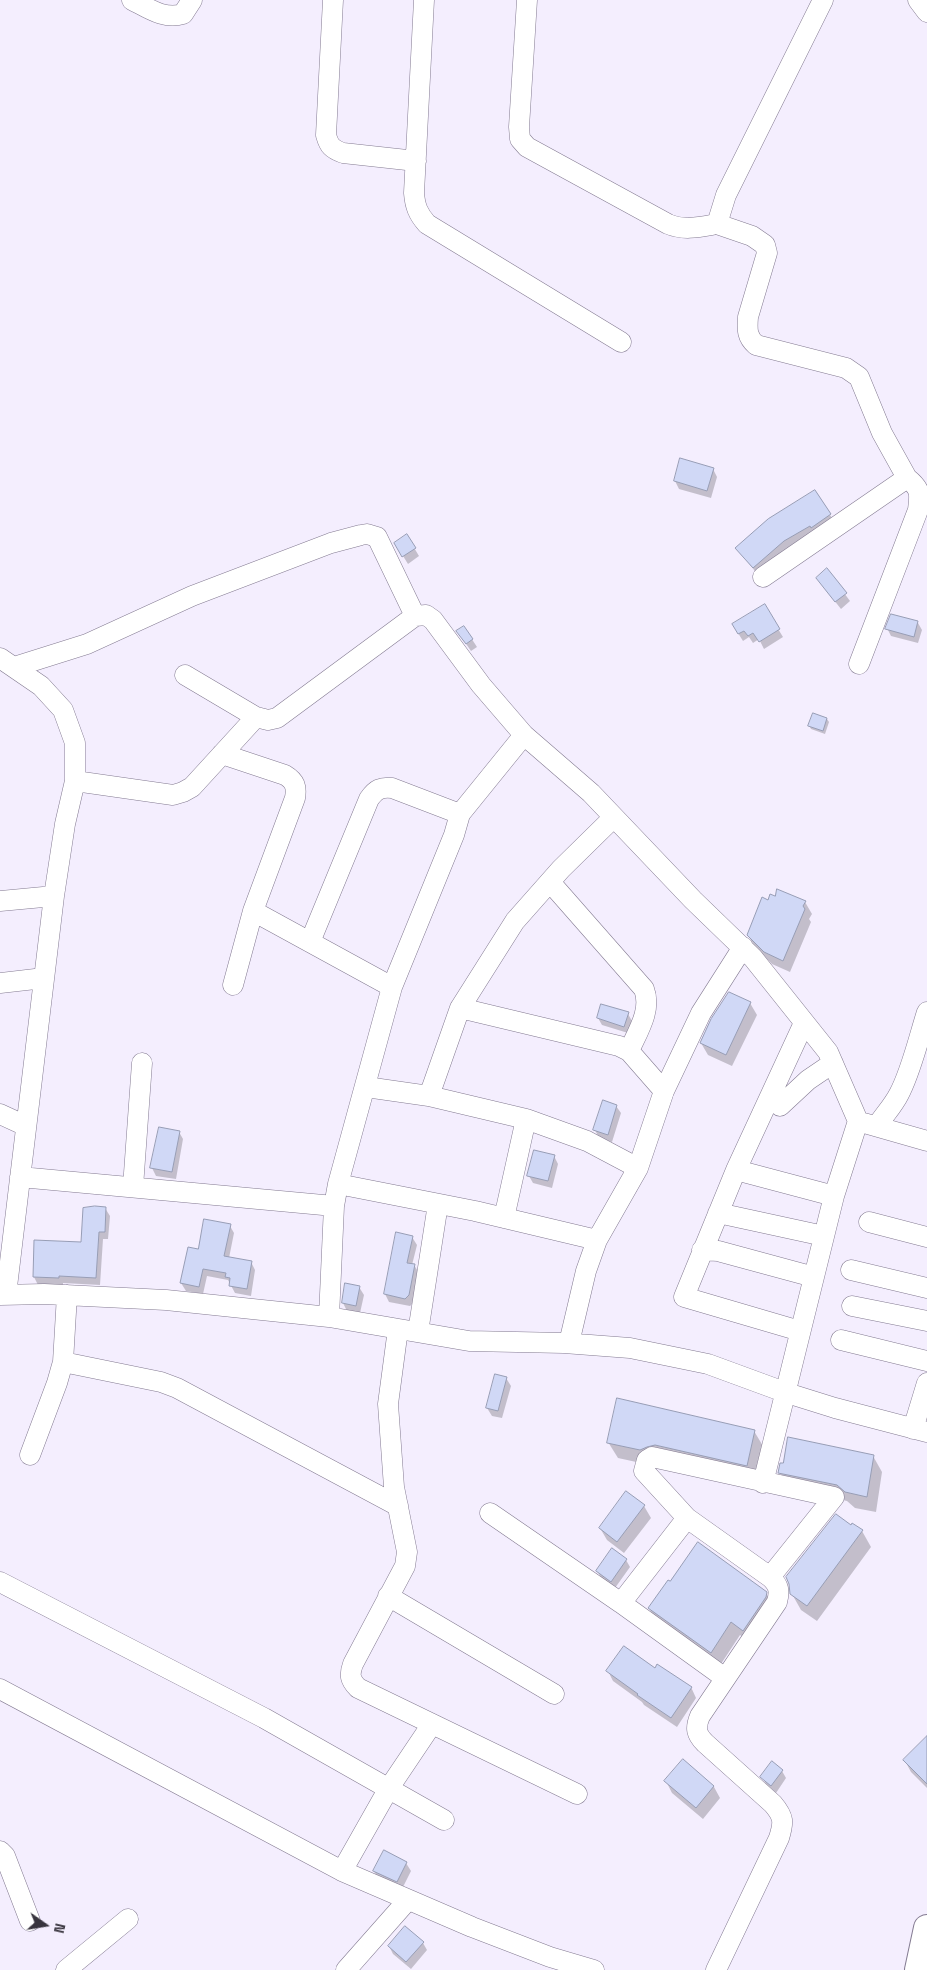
<!DOCTYPE html>
<style>
body{margin:0}
#map{position:relative;width:927px;height:1970px;overflow:hidden;background:#f4eefe;font-family:"Space Grotesk",sans-serif}
canvas{display:block}
.north{position:absolute;left:20px;top:1900px;width:50px;height:50px;-webkit-text-stroke:4px #f4eefe;paint-order:stroke;rotate:103deg;font-size:14px;font-weight:700;line-height:20px;text-align:center;color:#38343e}
.north::after{content:'';display:block;margin:auto;width:18px;height:22px;background:#38343e;clip-path:polygon(50% 0,100% 100%,50% 72%,0 100%)}
</style>
<div id="map">
<canvas width="927" height="1970"></canvas>
<div class="north">N</div>
</div>
<script>
const context = document.querySelector('canvas').getContext('2d');
context.lineJoin = 'round';
function paint(path, color) {
  context.fillStyle = color;
  context.fill(path, 'evenodd');
}
function trace(path, color, width, dash) {
  context.strokeStyle = color;
  context.lineWidth = width;
  context.lineCap = dash ? 'butt' : 'round';
  context.setLineDash(dash || []);
  context.stroke(path);
}
paint(new Path2D(`
 M713 469 717 477 711 498 679 489 675 481Z
 M830 515 835 522 758 575 737 548Z
 M407 536 419 556 408 564 395 543Z
 M827 570 850 601 841 609 822 585Z
 M764 606 783 637 764 649 759 639 753 643 749 637 743 641 733 625Z
 M918 623 922 630 918 643 891 636 887 628Z
 M464 627 477 647 471 651 458 632Z
 M827 719 829 722 825 734 811 729 809 725Z
 M805 902 812 914 809 919 811 922 790 972 772 964 755 947 748 935Z
 M750 1003 757 1015 732 1066 708 1055 701 1043Z
 M628 1014 632 1021 628 1033 602 1025 598 1018Z
 M616 1106 621 1113 612 1142 599 1138 595 1130Z
 M179 1132 183 1139 176 1179 156 1176 152 1168Z
 M554 1156 558 1164 552 1188 533 1183 529 1176Z
 M105 1208 110 1216 108 1239H103L100 1285 63 1283V1285H38L34 1277 82 1243Z
 M230 1226 234 1233 229 1258 251 1262 255 1270 251 1296 235 1293 228 1280 207 1276 203 1294 186 1291 181 1283 199 1251Z
 M412 1237 417 1245 412 1265H414L419 1273 413 1303 410 1306 389 1302 385 1294Z
 M359 1287 364 1295 360 1313 347 1311 343 1303Z
 M506 1378 511 1386 502 1418 492 1416 487 1408Z
 M754 1431 763 1446 755 1481 650 1465 618 1458 608 1442Z
 M873 1456 882 1472 876 1512 855 1508 847 1501 789 1488 780 1472Z
 M644 1506 651 1518 624 1553 607 1540 600 1528Z
 M851 1527 862 1531 871 1547 817 1621 801 1610 792 1594Z
 M626 1560 630 1567 615 1588 602 1579 597 1571Z
 M766 1593 774 1608 752 1644 740 1635 719 1667 657 1622 649 1608Z
 M655 1670 691 1687 696 1698 677 1727 644 1705 642 1702 613 1681 608 1671Z
 M927 1737V1788L911 1772 905 1761Z
 M782 1771 786 1778 776 1793 766 1784 762 1777Z
 M666 1781 714 1787 720 1798 703 1819 672 1793Z
 M406 1863 411 1871 402 1889 378 1879 374 1871Z
 M423 1943 427 1950 411 1969 393 1954 389 1946Z`), '#0003');
const building = new Path2D(`
 M680 458 714 468 707 491 674 481Z
 M815 490 831 514 811 528 810 526 784 541 753 568 735 548 768 519Z
 M407 534 416 548 402 557 394 543Z
 M827 568 847 593 835 602 816 578Z
 M765 604 780 629 759 642 753 633 748 636 744 631 738 634 732 624Z
 M891 614 918 621 914 637 885 629Z
 M464 626 473 639 466 644 456 631Z
 M813 713 827 718 823 731 808 726Z
 M777 889 806 901 803 906 805 909 783 961 764 952 747 935 762 897 768 900 770 894 775 896Z
 M729 992 751 1002 726 1055 700 1043 711 1019Z
 M601 1004 629 1012 624 1027 597 1018Z
 M603 1100 617 1105 608 1135 593 1130Z
 M159 1127 180 1131 172 1172 150 1168Z
 M534 1150 555 1155 548 1181 527 1176Z
 M95 1206 106 1207 105 1232H99L96 1278 59 1276V1278L33 1277 34 1240 81 1242 83 1208Z
 M204 1219 231 1224 224 1256 252 1261 247 1289 229 1286 230 1278 225 1277 226 1273 203 1269 199 1287 180 1283 188 1247 198 1249Z
 M396 1232 413 1236 407 1263 415 1264 409 1295 405 1299 384 1294Z
 M345 1283 360 1286 356 1306 342 1303Z
 M495 1374 507 1377 498 1411 486 1408Z
 M617 1398 755 1430 747 1466 655 1445 647 1447 640 1450 607 1443Z
 M788 1437 874 1455 867 1497 845 1492 837 1485 778 1473 780 1463H783Z
 M626 1491 645 1505 617 1542 599 1528Z
 M836 1514 851 1525 852 1523 863 1530 807 1606 790 1594 789 1584 786 1577Z
 M698 1542 767 1592 766 1597 743 1631 731 1622 711 1653 648 1608 668 1580 670 1581Z
 M612 1548 627 1559 611 1582 596 1571Z
 M624 1646 655 1668 657 1664 692 1687 671 1718 637 1695 638 1694 606 1671Z
 M927 1736V1784L903 1760Z
 M683 1759 714 1786 696 1808 664 1781Z
 M772 1761 783 1770 771 1786 760 1777Z
 M384 1850 407 1862 397 1882 373 1871Z
 M405 1926 424 1942 406 1962 388 1946Z`);
paint(building, '#d0d8f6');
trace(building, '#979db5', 1);
const minor = new Path2D(`
 M132 0C148 8 164 20 183 14L192 0
 M333 0 326 135C329 146 332 149 343 153L416 161
 M424 0 414 193C415 206 418 214 427 224L621 342
 M527 0 519 127 520 139 527 147 668 224C684 231 700 227 717 224L726 195 823 0
 M918 0 927 12
 M717 224 752 236 765 245 767 253 748 317C747 330 747 337 756 345L846 368 859 377 882 433 907 478
 M763 577 907 478C921 489 920 493 918 510L859 664
 M0 658 41 686 63 710 75 743V781L65 824 54 896 6 1295
 M14 667 87 644 192 596 331 543 361 535 367 534 377 537 415 616
 M185 675 256 717 268 720 277 718 415 616 426 615 433 620 481 685 524 735 591 793 693 900 753 958 828 1052 858 1121 834 1196 763 1483
 M222 754 285 775C295 781 297 787 295 798L253 911 233 985
 M75 781 173 795 183 792 192 787 256 717
 M550 882 644 989C652 1010 638 1031 629 1051
 M0 901 54 896
 M253 911 392 987
 M310 942 369 799C376 789 381 787 392 788L460 814
 M0 983 44 978
 M460 1008 619 1046 629 1051 664 1091
 M366 1087 429 1096 460 1008 515 921 561 869 614 817
 M429 1096 526 1119 587 1141 638 1168
 M780 1106 808 1080 833 1063
 M0 1114 26 1126
 M864 1123 927 1141
 M877 1126C884 1115 893 1106 899 1094 911 1072 919 1037 927 1012
 M736 1170 834 1196
 M20 1177 334 1206
 M338 1184 475 1211 597 1240
 M133 1187 142 1063
 M718 1213 824 1236
 M504 1218 526 1119
 M869 1222 927 1237
 M702 1250 718 1251 814 1277
 M851 1270 927 1288
 M0 1295 44 1294 166 1300 329 1317 469 1341 564 1343 630 1348 708 1364 787 1393 835 1408 927 1432
 M852 1306 927 1321
 M329 1317 334 1206 338 1184 392 987 454 835 460 814 524 735
 M398 1329 388 1404 394 1487 407 1552 405 1566 353 1664C349 1675 350 1680 358 1688L577 1794
 M800 1331 684 1297 736 1170 804 1023
 M418 1332 438 1204
 M841 1340 927 1361
 M569 1343 586 1271 597 1240 638 1168 664 1091 701 1013 743 947
 M63 1362 161 1382 177 1388 398 1506
 M913 1429 927 1383
 M30 1455 57 1383 63 1362 67 1295
 M652 1457 834 1497 770 1577 687 1518 644 1471 647 1460Z
 M490 1513 621 1603 725 1678
 M0 1582 264 1718 444 1820
 M388 1596 554 1694
 M621 1603 687 1518
 M0 1689 342 1871 472 1927 550 1957 594 1970
 M0 1851 5 1856 30 1921
 M342 1871 389 1788 432 1724
 M66 1970 128 1919
 M346 1970 407 1901
 M716 1970 779 1838C784 1822 784 1817 773 1804L705 1743C696 1734 695 1728 700 1716L777 1602C780 1591 779 1585 770 1577`);
const major = new Path2D(`
 M918 1970 927 1928`);
trace(minor, '#837a91', 21);
trace(major, '#837a91', 28);
trace(minor, '#fff', 20);
trace(major, '#fff', 26);
</script>
